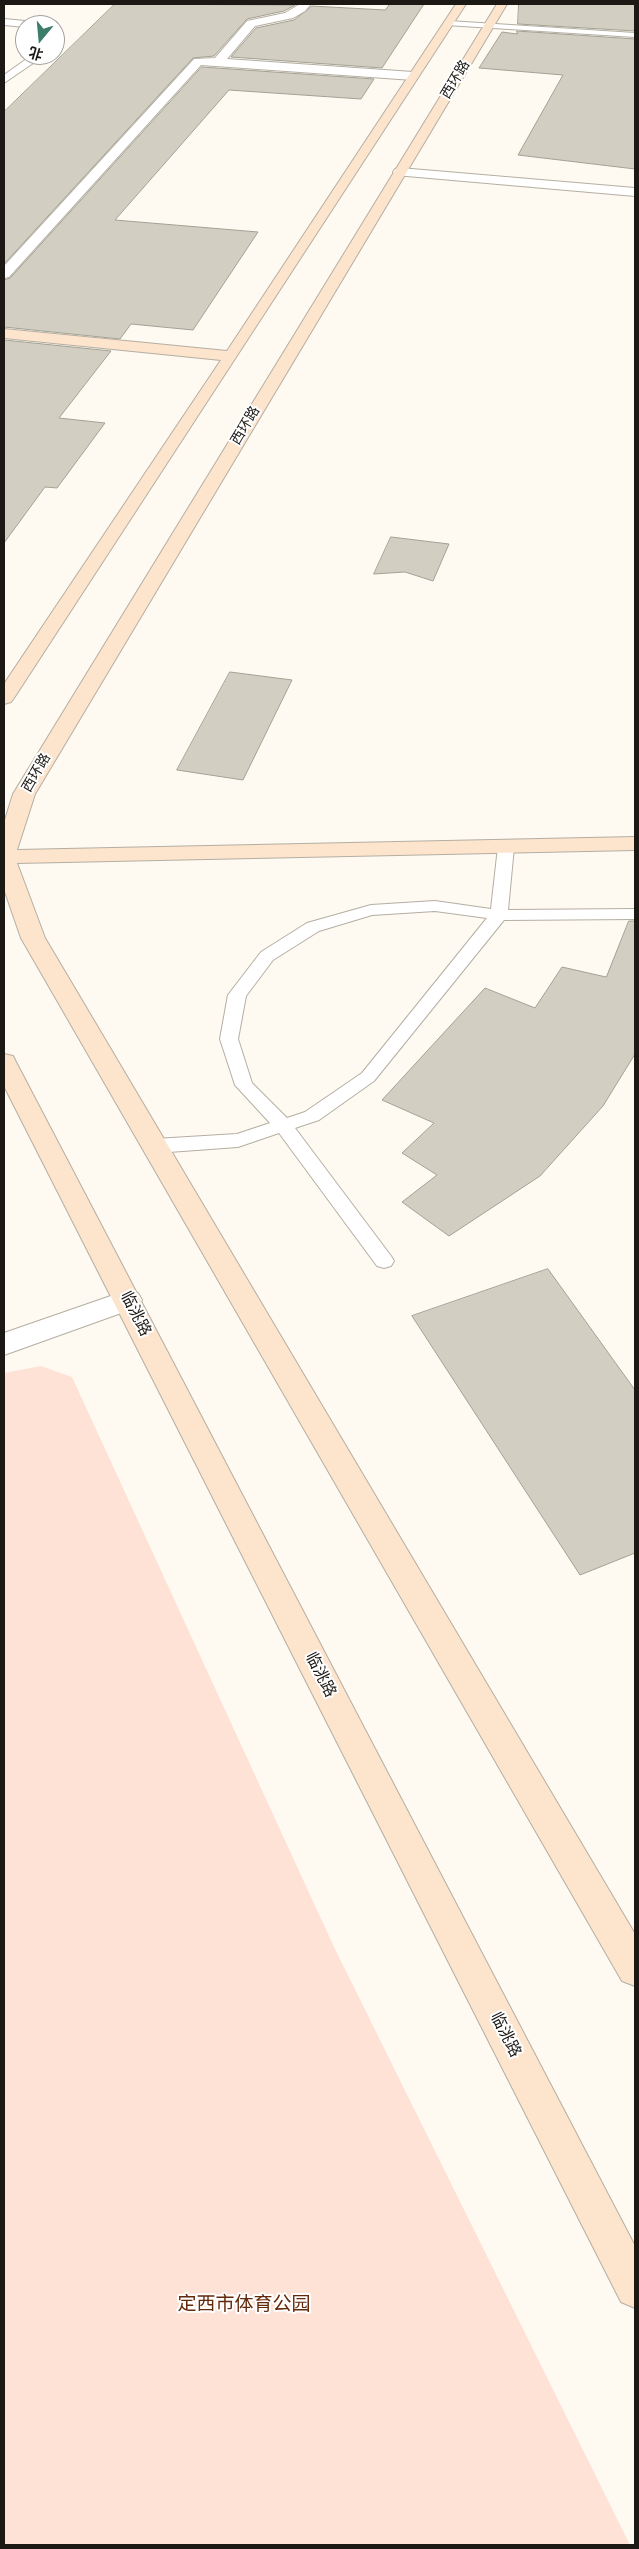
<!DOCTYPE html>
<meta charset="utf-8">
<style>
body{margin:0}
#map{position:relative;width:639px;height:2549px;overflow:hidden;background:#fefaf2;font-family:Roboto,"Noto Sans SC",sans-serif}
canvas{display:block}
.frame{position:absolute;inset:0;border:5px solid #1c1915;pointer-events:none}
.north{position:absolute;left:15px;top:15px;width:50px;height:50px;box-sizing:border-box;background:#fff;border:1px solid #a4a3a1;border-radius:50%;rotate:197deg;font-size:14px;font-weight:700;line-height:20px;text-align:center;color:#1c1915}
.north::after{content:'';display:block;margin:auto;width:18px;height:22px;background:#3d7d6b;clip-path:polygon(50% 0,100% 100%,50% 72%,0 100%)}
</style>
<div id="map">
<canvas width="639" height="2549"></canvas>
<div class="frame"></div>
<div class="north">北</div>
</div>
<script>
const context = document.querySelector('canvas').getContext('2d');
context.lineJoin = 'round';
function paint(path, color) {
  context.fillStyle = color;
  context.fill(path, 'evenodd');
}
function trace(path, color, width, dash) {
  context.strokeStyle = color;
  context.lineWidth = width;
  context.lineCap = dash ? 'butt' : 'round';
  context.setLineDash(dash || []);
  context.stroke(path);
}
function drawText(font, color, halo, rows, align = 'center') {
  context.font = font + ' Roboto,"Noto Sans SC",sans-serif';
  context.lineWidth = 4;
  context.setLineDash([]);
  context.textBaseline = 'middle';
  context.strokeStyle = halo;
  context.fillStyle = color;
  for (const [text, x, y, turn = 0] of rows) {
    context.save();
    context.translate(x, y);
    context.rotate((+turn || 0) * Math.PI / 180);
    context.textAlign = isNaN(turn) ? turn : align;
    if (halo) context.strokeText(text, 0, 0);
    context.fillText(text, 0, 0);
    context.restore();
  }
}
paint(new Path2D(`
 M41 1366 72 1377 334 1947 630 2545H4V1373Z`), '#fee2d6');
const building = new Path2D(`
 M115 4 295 5 284 11 247 19 214 56 193 58 4 264V112Z
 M390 4H424L382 68 231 57 256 28 294 20 312 6 385 10Z
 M519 4H635V31L518 24Z
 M517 31 635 39V169L518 155 563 75 479 68 502 32 517 34Z
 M202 67 374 79 361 99 229 90 115 220 258 232 193 330 131 324 120 339 4 327V280L10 278Z
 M4 340 111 351 59 418 105 423 57 488 45 487 4 543Z
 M391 537 449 544 433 581 405 572 374 574Z
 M230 672 292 680 243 780 177 770Z
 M629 921H635V1054L603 1106 540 1176 449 1236 402 1202 437 1175 402 1153 434 1123 382 1100 485 988 535 1008 562 967 606 977Z
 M548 1269 635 1390V1553L580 1575 412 1316Z`);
paint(building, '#d2cfc2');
trace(building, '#a3a194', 1);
const lane = new Path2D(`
 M449 21 635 33V37L446 25 445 23Z
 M506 842 514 847 508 910 635 909V919L504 920 374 1081 319 1120 295 1128 391 1256 394 1261 391 1266 384 1268 377 1266 279 1133 238 1147 155 1153 148 1151 146 1146 148 1141 155 1139 237 1134 270 1123 235 1085 220 1039 228 995 261 952 307 923 371 905 435 901 491 909 498 847ZM435 911 487 918 362 1073 305 1112 287 1118 252 1083 238 1039 246 996 273 960 319 931 372 915Z`);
const street = new Path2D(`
 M300 4H311L305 11 293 18 255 26 227 59 413 72 419 76 413 80 201 65 9 277 4 278V266L194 59 215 58 247 21 285 13Z
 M4 19 36 22 42 25H25V27L4 25Z
 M32 55H45L4 83V75Z
 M400 168 635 188V196L395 175 393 172 395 169Z
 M128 1290 138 1293 142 1300 138 1307 4 1355V1333Z`);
const secondary = new Path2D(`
 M456 4H466L14 698 11 702 4 704V684L221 360 4 338V329L227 351Z
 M497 4H507L35 794 17 850 635 837V850L17 863 45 938 635 1934V1986L622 1981 21 938 4 889V823L13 794Z
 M4 1054 13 1056 16 1062 635 2246V2308L621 2302 4 1086Z`);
trace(lane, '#b5aea2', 2);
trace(street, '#b5aea2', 2);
trace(secondary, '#b5aea2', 2);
paint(lane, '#fff');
paint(street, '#fff');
paint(secondary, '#fce4cd');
drawText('14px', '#1c1915', '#fff', [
 ["西环路",456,80,-59],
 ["西环路",246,426,-59],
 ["西环路",37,773,-60]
]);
drawText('16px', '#1c1915', '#fff', [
 ["临洮路",135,1314,63],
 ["临洮路",320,1675,63],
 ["临洮路",505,2035,63]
]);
drawText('19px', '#64280b', '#fff', [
 ["定西市体育公园",244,2305]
]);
</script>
